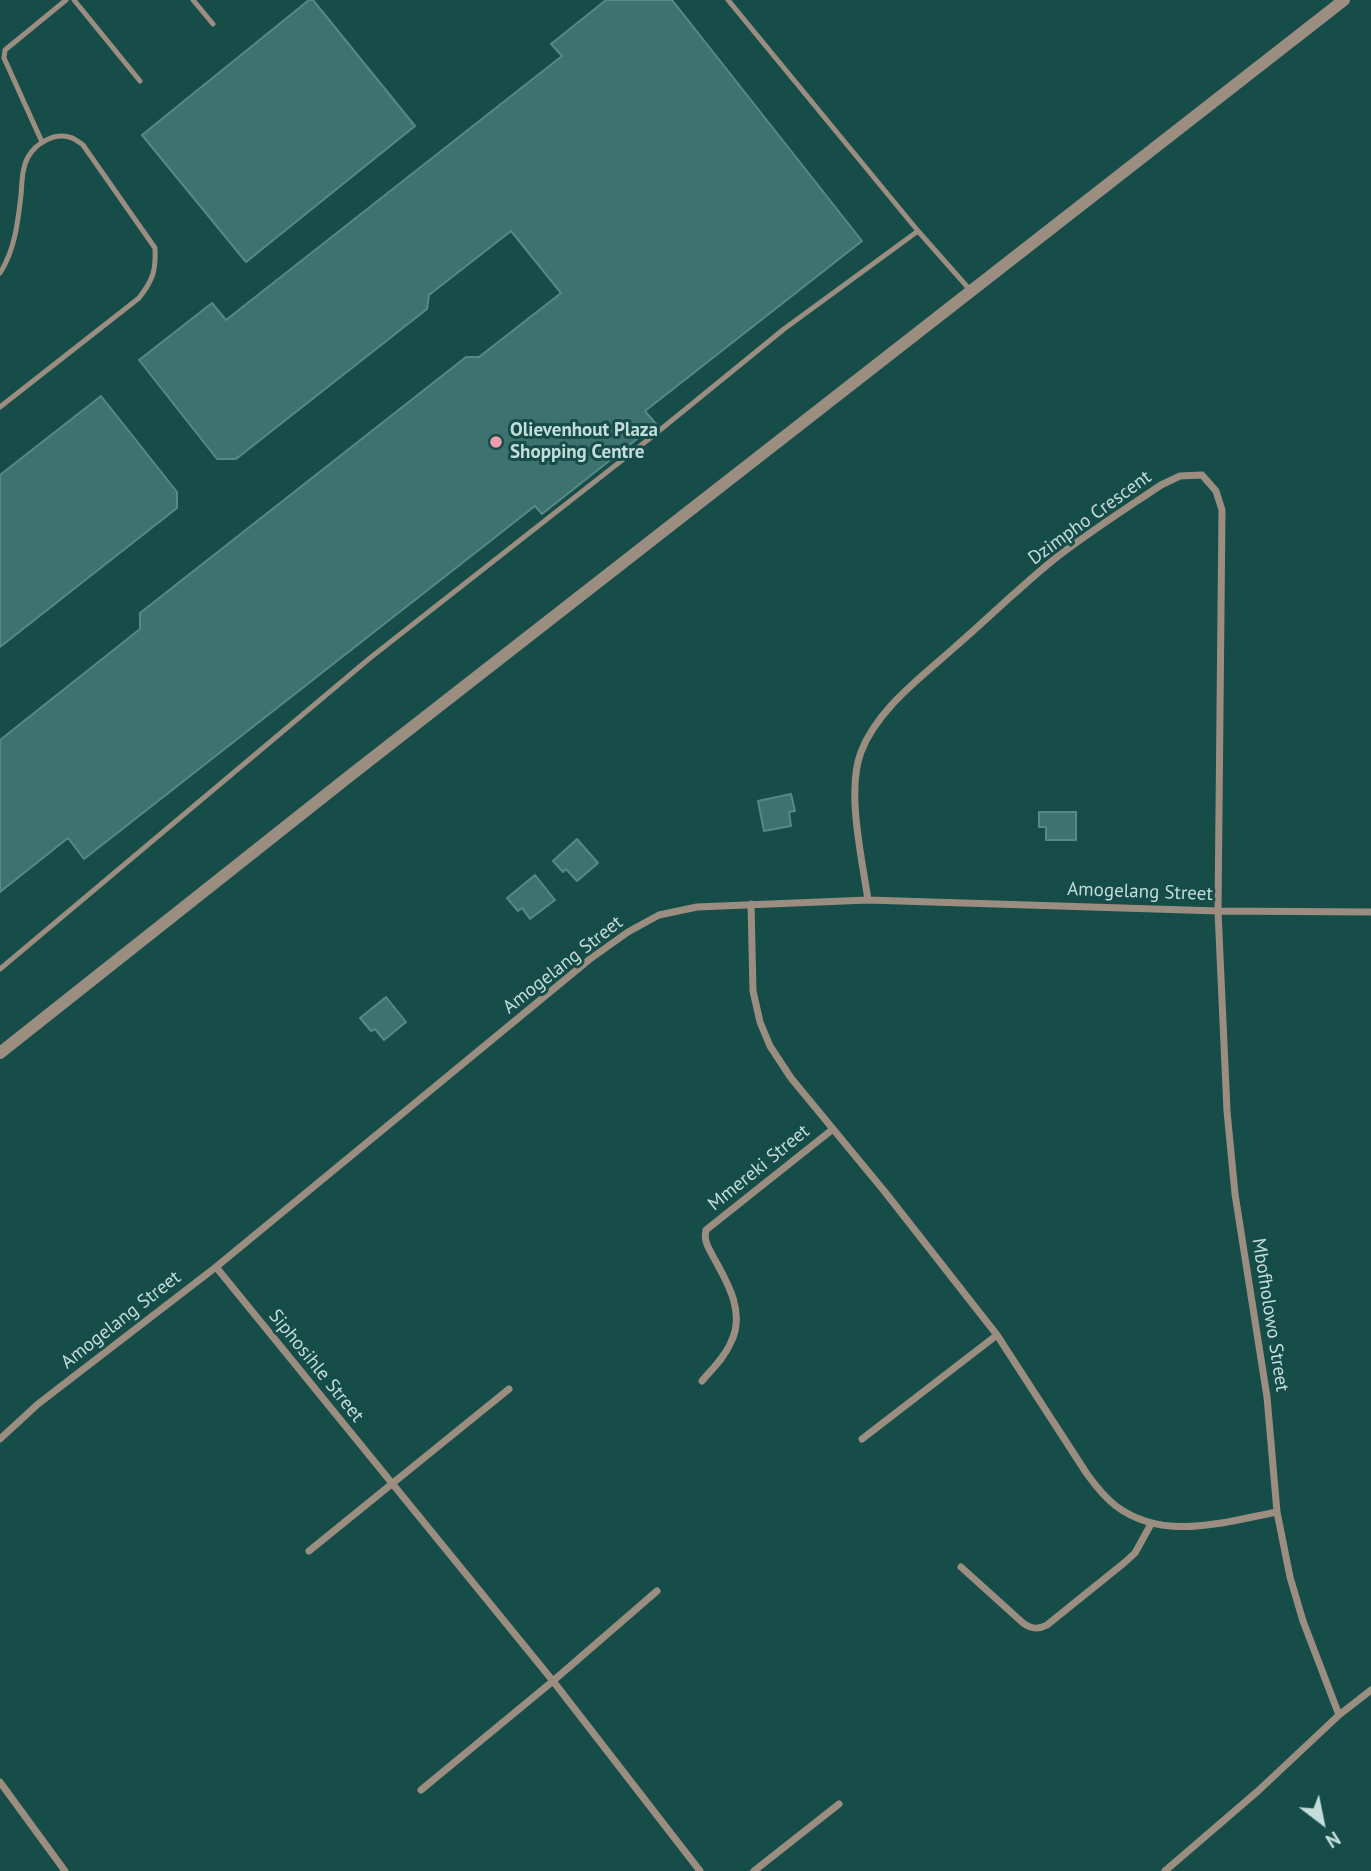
<!DOCTYPE html>
<style>
body{margin:0}
#map{position:relative;width:1371px;height:1871px;overflow:hidden;background:#164d49;font-family:"PT Sans",sans-serif}
canvas{display:block}
.north{position:absolute;left:1287px;top:1787px;width:70px;height:70px;-webkit-text-stroke:5px #164d49;paint-order:stroke;rotate:148deg;font-size:19px;font-weight:700;line-height:28px;text-align:center;color:#c3ddda}
.north::after{content:'';display:block;margin:auto;width:24px;height:32px;background:#c3ddda;clip-path:polygon(50% 0,100% 100%,50% 72%,0 100%)}
</style>
<div id="map">
<canvas width="1371" height="1871"></canvas>
<div class="north">N</div>
</div>
<script>
const context = document.querySelector('canvas').getContext('2d');
context.lineJoin = 'round';
function paint(path, color) {
  context.fillStyle = color;
  context.fill(path, 'evenodd');
}
function trace(path, color, width, dash) {
  context.strokeStyle = color;
  context.lineWidth = width;
  context.lineCap = dash ? 'butt' : 'round';
  context.setLineDash(dash || []);
  context.stroke(path);
}
function drawText(font, color, halo, rows, align = 'center') {
  context.font = font + ' "PT Sans",sans-serif';
  context.lineWidth = 6;
  context.setLineDash([]);
  context.textBaseline = 'middle';
  context.strokeStyle = halo;
  context.fillStyle = color;
  for (const [text, x, y, turn = 0] of rows) {
    context.save();
    context.translate(x, y);
    context.rotate((+turn || 0) * Math.PI / 180);
    context.textAlign = isNaN(turn) ? turn : align;
    if (halo) context.strokeText(text, 0, 0);
    context.fillText(text, 0, 0);
    context.restore();
  }
}
const building = new Path2D(`
 M309 0H313L415 126 246 262 142 135Z
 M606 0H672L862 241 645 411 656 424 542 514 535 506 84 859 68 838 0 892V740L140 629V613L466 357H479L561 293 511 231 429 295 427 309 236 459H217L139 360 212 303 226 320 562 56 551 44Z
 M101 396 177 492V508L0 647V475Z
 M791 794 795 811 789 812 791 826 764 831 758 801Z
 M1039 812H1076V840H1046V827H1039Z
 M577 839 598 863 577 881 566 869 563 872 553 861Z
 M535 875 555 900 530 919 522 908 518 911 507 898Z
 M386 997 406 1022 384 1040 375 1029 371 1031 360 1018Z`);
paint(building, '#3e726e');
trace(building, '#558985', 2);
trace(new Path2D(`
 M74 0 140 81
 M193 0 213 24
 M728 0 918 231 971 291
 M42 142 4 58 5 50 66 0
 M0 273C15 250 18 221 21 195 22 182 22 168 28 157 36 143 54 133 69 137 74 138 79 142 83 145L155 248C156 271 153 280 139 298L0 407
 M0 969 370 658 649 439 784 329 918 231`), '#9b8e80', 5);
trace(new Path2D(`
 M868 900C862 858 846 791 861 752 878 708 922 677 956 646 988 618 1019 588 1052 561 1086 534 1124 510 1161 485L1180 476 1202 475 1216 491 1222 510 1218 911 1227 1111 1235 1194 1267 1397 1277 1512 1290 1577 1303 1621 1339 1715
 M751 904 753 991 760 1022 770 1046 791 1078 885 1192 997 1335 1087 1474C1095 1485 1104 1497 1116 1506 1164 1542 1223 1522 1277 1512
 M216 1267 553 1681 700 1871
 M702 1381C712 1369 725 1357 731 1342 745 1314 729 1285 715 1260 710 1250 703 1242 706 1230L833 1129
 M0 1439 38 1404 216 1267 590 959 628 932 659 915 697 907 868 900 1218 911 1371 912
 M862 1439 997 1335
 M309 1551 509 1389
 M961 1567 1023 1623C1031 1629 1038 1630 1047 1625L1124 1563 1135 1553 1151 1524
 M0 1782 65 1871
 M421 1790 553 1681 657 1591
 M754 1871 839 1804
 M1165 1871 1258 1791 1339 1715 1371 1690`), '#9b8e80', 7);
trace(new Path2D(`
 M0 1053 347 778 1344 0`), '#9b8e80', 12);
for (const [x, y, r, color] of [
 [496,442,7,"#f39aa8"]
]) {
  const dot = new Path2D();
  dot.arc(x, y, r, 0, 2 * Math.PI);
  context.fillStyle = color;
  context.fill(dot);
  trace(dot, '#164d49', 2.5);
}
drawText('bold 19px', '#c3ddda', '#164d49', [
 ["Olievenhout Plaza",510,431],
 ["Shopping Centre",510,453]
], 'left');
drawText('19px', '#c3ddda', '#164d49', [
 ["Dzimpho Crescent",1090,518,-36],
 ["Amogelang Street",1140,892,2],
 ["Amogelang Street",563,965,-38],
 ["Mmereki Street",759,1168,-39],
 ["Mbofholowo Street",1270,1315,81],
 ["Amogelang Street",121,1320,-38],
 ["Siphosihle Street",316,1366,51]
]);
</script>
